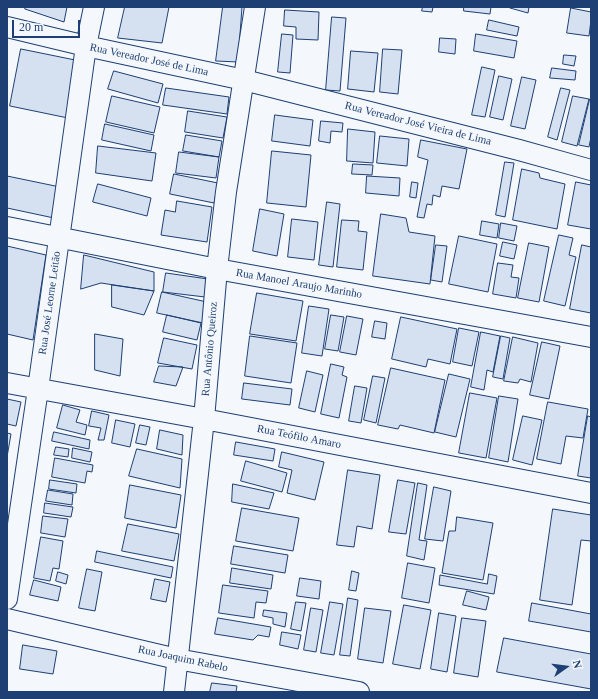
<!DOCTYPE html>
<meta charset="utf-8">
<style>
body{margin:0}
#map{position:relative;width:598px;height:699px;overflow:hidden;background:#f4f7fb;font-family:Georgia,serif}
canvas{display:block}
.frame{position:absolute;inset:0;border:8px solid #1d3f73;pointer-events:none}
.north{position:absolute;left:546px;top:647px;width:40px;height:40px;-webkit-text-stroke:3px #f4f7fb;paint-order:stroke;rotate:76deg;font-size:11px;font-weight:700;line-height:16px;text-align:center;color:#1d3f73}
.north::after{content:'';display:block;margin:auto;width:14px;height:18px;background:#1d3f73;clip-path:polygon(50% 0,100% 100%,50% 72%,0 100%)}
.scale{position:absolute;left:12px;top:20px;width:68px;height:18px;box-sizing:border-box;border:2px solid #1d3f73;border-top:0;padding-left:5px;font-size:12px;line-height:14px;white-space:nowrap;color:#1d3f73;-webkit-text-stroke:3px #f4f7fb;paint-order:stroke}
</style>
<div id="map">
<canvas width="598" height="699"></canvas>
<div class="frame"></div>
<div class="north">N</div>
<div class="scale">20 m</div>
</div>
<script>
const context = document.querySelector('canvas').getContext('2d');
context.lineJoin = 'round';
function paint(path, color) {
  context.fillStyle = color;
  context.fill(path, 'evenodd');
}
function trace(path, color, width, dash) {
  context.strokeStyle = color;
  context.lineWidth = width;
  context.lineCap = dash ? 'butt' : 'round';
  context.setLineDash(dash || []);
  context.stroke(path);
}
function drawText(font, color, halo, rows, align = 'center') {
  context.font = font + ' Georgia,serif';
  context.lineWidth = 3;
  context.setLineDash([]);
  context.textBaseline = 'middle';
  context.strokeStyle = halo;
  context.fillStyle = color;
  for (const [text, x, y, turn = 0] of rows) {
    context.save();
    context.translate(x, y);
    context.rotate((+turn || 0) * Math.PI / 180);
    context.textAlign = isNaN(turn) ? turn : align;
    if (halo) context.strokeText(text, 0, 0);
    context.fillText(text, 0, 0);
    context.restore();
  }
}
const building = new Path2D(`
 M26 7H67L64 22 25 9Z
 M125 7H169L162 43 118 38Z
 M223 7H242L238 62 216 61Z
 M423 7H433L432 12 422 11Z
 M464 7H491L490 14 464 11Z
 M510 7H529L528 13 510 8Z
 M571 8 591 12V20L589 36 567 33Z
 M285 10 319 12 318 40 296 39V27L284 26Z
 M332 17 346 18 340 91 326 90Z
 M489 20 519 27 517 36 487 30Z
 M282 34 293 35 290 73 278 72Z
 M476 34 517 41 514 58 474 51Z
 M440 38 456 39 455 54 439 52Z
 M21 49 80 61 68 118 10 106Z
 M383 49 402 50 398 94 380 92Z
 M351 51 378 53 374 92 348 89Z
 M564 55 576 56 574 66 563 64Z
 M482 67 495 70 485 117 472 115Z
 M552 68 576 71 575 80 550 78Z
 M114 71 163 84 158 103 108 89Z
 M499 76 512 79 503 120 490 117Z
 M522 77 536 80 525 129 511 126Z
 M166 88 229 97 227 114 163 105Z
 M561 88 570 90 557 140 548 137Z
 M112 96 160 107 154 133 106 122Z
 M573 96 589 99 577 146 562 142Z
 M590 99H591V137L589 147 579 145Z
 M188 111 227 117 223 138 185 132Z
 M275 115 313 120 310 146 272 141Z
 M321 121 343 123 342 132 331 131 330 143 319 141Z
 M105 124 154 135 151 151 102 140Z
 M348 129 375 132 373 163 347 161Z
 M186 135 222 141 219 157 183 151Z
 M380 136 409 139 407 166 377 163Z
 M421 140 467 149 459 189 442 186 440 197 433 195 432 205 427 204 424 218 417 217 428 160 418 157Z
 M98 146 156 153 152 181 96 173Z
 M272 151 311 155 306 207 267 203Z
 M179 152 219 157 216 178 176 173Z
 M505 162 514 163 505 217 496 215Z
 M353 164 373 165 372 175 352 174Z
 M522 169 539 173 540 178 565 184 557 229 513 220Z
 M174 174 218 183 214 203 170 194Z
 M7 176 60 187 54 218 7 208Z
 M367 176 400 178 399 196 366 193Z
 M412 182 418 183 416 198 410 197Z
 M576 182 591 185V229L568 225Z
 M98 184 151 198 147 216 93 202Z
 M177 201 212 207 207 242 161 235 165 210 175 212Z
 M327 202 340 204 333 267 319 265Z
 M260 209 284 214 277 256 253 251Z
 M381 214 406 218 409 232 435 236 430 284 373 276Z
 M292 219 318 222 314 260 288 257Z
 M342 220 359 221 358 231 367 232 363 270 337 267Z
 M482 221 499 224 497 238 480 235Z
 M501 223 517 226 514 241 499 238Z
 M559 235 573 238 569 255 576 257 565 306 544 301Z
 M459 236 497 244 488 292 449 284Z
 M503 242 517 245 514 259 500 256Z
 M529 243 549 247 539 302 518 298Z
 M436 245 447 246 442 282 431 280Z
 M582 245 591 247V313L570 309Z
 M7 246 46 255 33 340 7 334Z
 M84 255 154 272V291L101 283 81 289Z
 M498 263 513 265 511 277 519 278 516 298 493 294Z
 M166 273 208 279 205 297 163 292Z
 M112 285 154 291 144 315 112 307Z
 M162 292 207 302 203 323 157 313Z
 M257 293 303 301 296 341 250 334Z
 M309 306 329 309 322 356 302 353Z
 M167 315 201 323 197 340 163 332Z
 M331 315 344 317 338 351 325 349Z
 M347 316 363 319 356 355 340 352Z
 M401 317 457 329 450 364 428 359 426 367 392 359Z
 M375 321 387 323 385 339 372 337Z
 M459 328 479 332 472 366 453 362Z
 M481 332 500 336 493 372 487 370 484 390 471 387Z
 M95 334 123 339 120 376 95 370Z
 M250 336 297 343 291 383 245 376Z
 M501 336 510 338 503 379 493 377Z
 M513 337 538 343 531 382 520 379 518 383 504 381Z
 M164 338 197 345 192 369 158 363Z
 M542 342 560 346 549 399 530 395Z
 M331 364 344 367 342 375 347 377 339 418 321 414Z
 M159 366 183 367 176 386 154 382Z
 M391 368 445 380 434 433 400 425 398 429 378 425Z
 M307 371 323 375 315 412 299 408Z
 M449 374 470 379 456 437 435 432Z
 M373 376 385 378 376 423 364 420Z
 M244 383 292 389 290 405 242 399Z
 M355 386 367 388 361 423 349 421Z
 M470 393 497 398 486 458 459 453Z
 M499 396 518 399 508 462 489 458Z
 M7 399 21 402 16 426 7 424Z
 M548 402 588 409 583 438 566 436 561 464 537 459Z
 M63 405 80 410 76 422 87 425 85 435 57 428Z
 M92 411 109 415 104 440H98L101 428 89 426Z
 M523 416 542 420 532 465 513 460Z
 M588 416 591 417V478L578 476Z
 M116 420 135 424 130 447 112 443Z
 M140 425 150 427 146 445 136 443Z
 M160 430 183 435 182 455 157 449Z
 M54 432 90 440 89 449 52 441Z
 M7 433 11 434 7 457Z
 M236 442 275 449 273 461 234 455Z
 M56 447 69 449 68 457 54 455Z
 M73 448 92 452 90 462 72 458Z
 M137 449 182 459 180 488 129 476Z
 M282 452 324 462 315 500 287 493 292 470 279 467Z
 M55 458 93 465 92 472 87 471 85 483 52 477Z
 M246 461 287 473 282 492 241 481Z
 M348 470 380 475 372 529 357 526 354 547 337 545Z
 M50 480 77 484 76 493 49 489Z
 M398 480 415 483 406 534 389 532Z
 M418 483 427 485 419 540 427 541 424 560 407 556Z
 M233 484 274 493 269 509 232 502Z
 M130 485 181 495 176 528 125 518Z
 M434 487 451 491 443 541 425 539Z
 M48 490 73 494 72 505 46 501Z
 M45 503 73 507 71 517 44 513Z
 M242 508 299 518 293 551 236 541Z
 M553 509 591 515V541L581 540 572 605 540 600Z
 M43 516 68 519 65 537 41 533Z
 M457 517 493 523 483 580 442 573 449 531H455Z
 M128 524 179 534 174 561 122 551Z
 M41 537 63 541 59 569 53 568 50 581 34 578Z
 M234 546 288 555 285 573 231 564Z
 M97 551 173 567 171 578 95 562Z
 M408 563 435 568 429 603 402 598Z
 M232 568 273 575 271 589 230 583Z
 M87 569 102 572 95 611 79 608Z
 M352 571 359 573 356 591 349 590Z
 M58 572 68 575 66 584 56 581Z
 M489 574 497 576 494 594 439 585 440 575 487 584Z
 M300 578 321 581 319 599 297 596Z
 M155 579 170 582 166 602 151 599Z
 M34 580 61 587 58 601 30 595Z
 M223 585 268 591 266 603 256 602 254 618 219 613Z
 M467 591 489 597 486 610 463 605Z
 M348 598 358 600 350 656 340 655Z
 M296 602 306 603 301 631 291 629Z
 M330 602 343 604 334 655 321 653Z
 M532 603 591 614V632L529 621Z
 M404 605 431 610 420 669 393 664Z
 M311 608 323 610 316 652 304 650Z
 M365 608 391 611 383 663 358 659Z
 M264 610 287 613 285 627 273 624V618L263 616Z
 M439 613 456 616 447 672 431 669Z
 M218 618 271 627 269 637 258 635 253 640 215 634Z
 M462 618 486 621 478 677 454 673Z
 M282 632 301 635 298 649 280 645Z
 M504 638 591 654V689L497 672Z
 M23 645 57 651 53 674 20 669Z
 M212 683 237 686 236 692H210Z`);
paint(building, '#d5e0f0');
trace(building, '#1d3f73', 1);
const minor = new Path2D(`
 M7 27 86 46 244 80 519 150 591 170
 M7 227 217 269 591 337
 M7 383 204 419 591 493
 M7 599 38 389 86 46 94 7
 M7 619 177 659 359 692
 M174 692 204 419 217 269 226 192 255 7`);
trace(minor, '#1d3f73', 22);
trace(minor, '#f4f7fb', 20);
drawText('11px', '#1d3f73', '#f4f7fb', [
 ["Rua Vereador José de Lima",149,60,12],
 ["Rua Vereador José Vieira de Lima",418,124,14],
 ["Rua Manoel Araujo Marinho",299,284,10],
 ["Rua José Leorne Leitão",50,303,-82],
 ["Rua Antônio Queiroz",210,349,-85],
 ["Rua Teófilo Amaro",299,437,11],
 ["Rua Joaquim Rabelo",183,659,12]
]);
</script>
